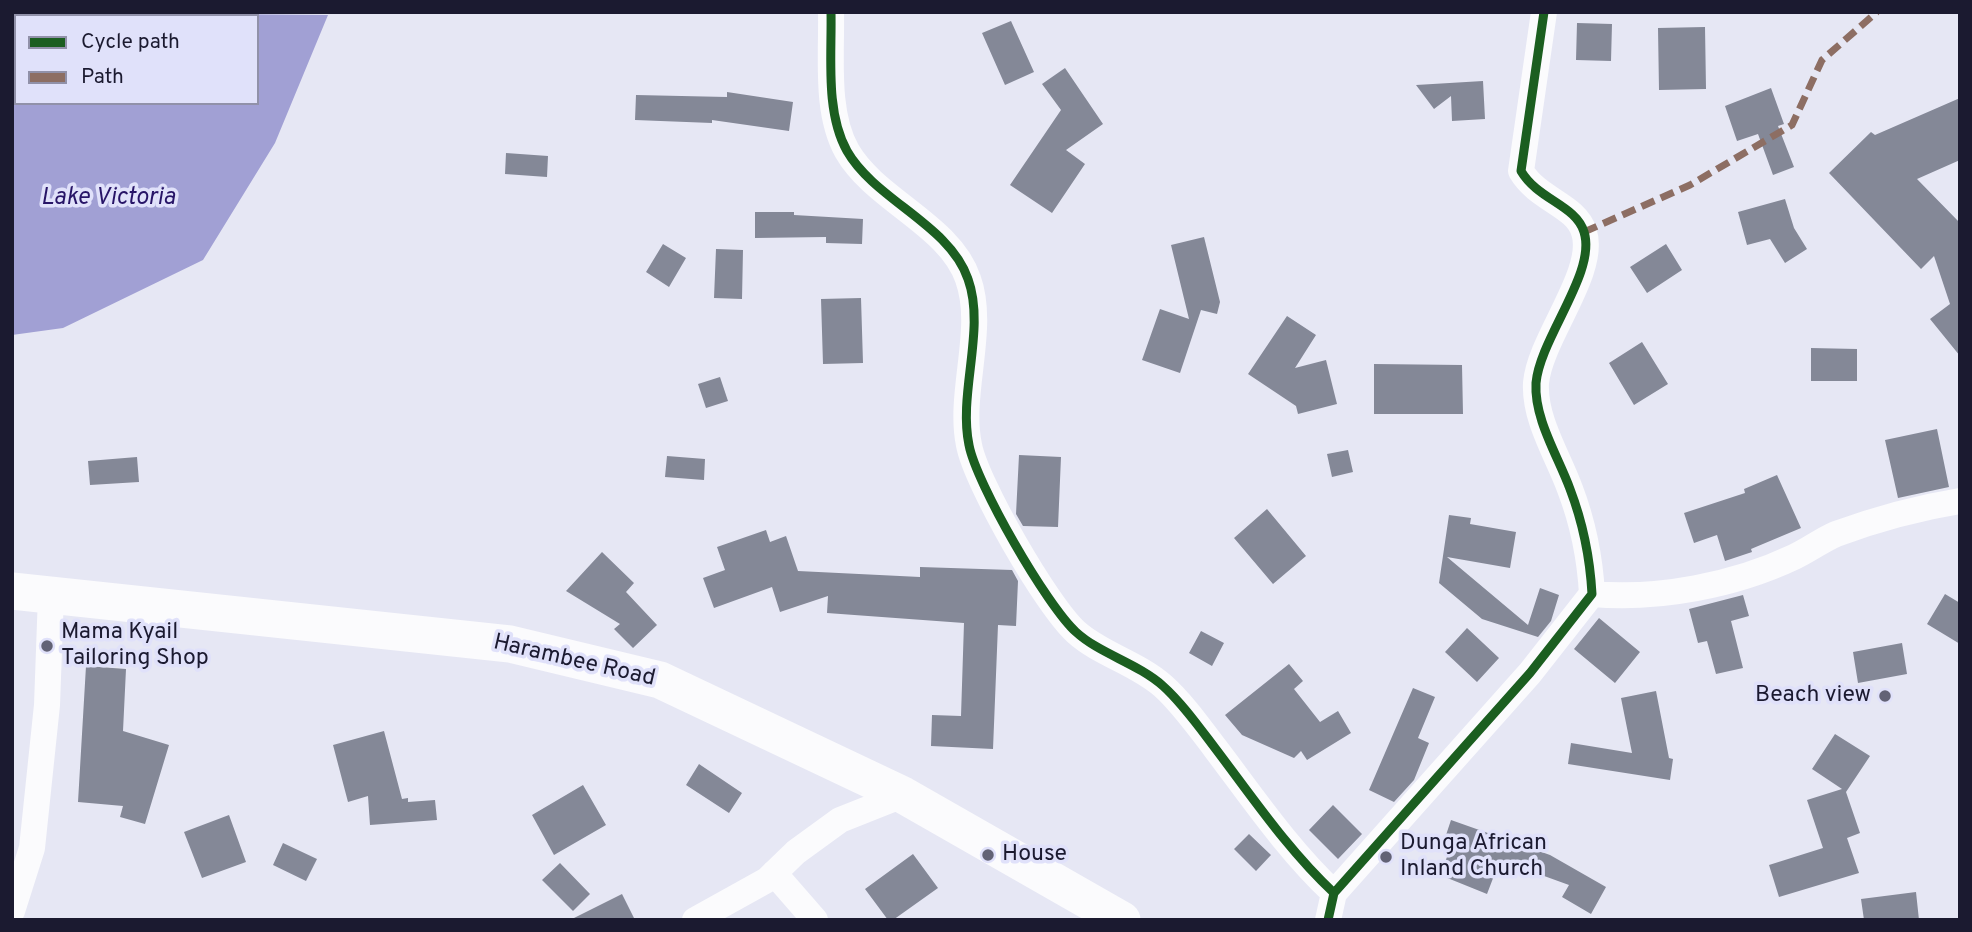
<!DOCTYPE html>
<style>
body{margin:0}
#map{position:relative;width:1972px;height:932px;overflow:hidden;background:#e6e7f4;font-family:Overpass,sans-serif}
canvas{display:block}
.frame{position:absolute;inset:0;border:14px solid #1b1a30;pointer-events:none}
.legend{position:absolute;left:14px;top:14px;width:245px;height:91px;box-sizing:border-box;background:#e0e1fa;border:2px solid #9191a9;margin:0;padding:9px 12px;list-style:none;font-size:21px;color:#1b1a30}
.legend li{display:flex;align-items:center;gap:14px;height:35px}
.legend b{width:35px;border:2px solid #9191a9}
</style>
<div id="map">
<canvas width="1972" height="932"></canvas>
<div class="frame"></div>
<ul class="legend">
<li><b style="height:9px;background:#1b5e20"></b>Cycle path</li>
<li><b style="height:9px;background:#8d6e63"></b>Path</li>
</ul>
</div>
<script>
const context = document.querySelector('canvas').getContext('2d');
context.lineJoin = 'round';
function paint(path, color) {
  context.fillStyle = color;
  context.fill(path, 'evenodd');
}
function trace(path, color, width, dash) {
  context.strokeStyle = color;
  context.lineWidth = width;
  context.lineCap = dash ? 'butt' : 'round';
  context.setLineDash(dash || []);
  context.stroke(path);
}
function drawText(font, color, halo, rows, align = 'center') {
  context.font = font + ' Overpass,sans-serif';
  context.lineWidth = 7;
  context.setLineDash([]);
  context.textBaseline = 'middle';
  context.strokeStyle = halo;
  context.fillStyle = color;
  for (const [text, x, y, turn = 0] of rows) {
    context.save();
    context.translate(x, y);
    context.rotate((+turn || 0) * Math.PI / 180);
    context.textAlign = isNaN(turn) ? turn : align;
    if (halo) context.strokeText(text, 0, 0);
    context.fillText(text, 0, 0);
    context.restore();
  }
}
paint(new Path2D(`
 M12 12 328 15 275 143 203 260 63 328 12 335ZM16 16H257V103H16Z`), '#a1a0d4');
paint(new Path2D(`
 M1011 21 1034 72 1005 85 982 33Z
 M1577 23 1612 24 1611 61 1576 60Z
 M1705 27 1706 89 1659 90 1658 28Z
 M1065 68 1103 124 1066 150 1085 164 1052 213 1010 185 1061 110 1042 84Z
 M1483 81 1485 119 1452 121 1451 96 1434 109 1416 85Z
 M1771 88 1784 124 1778 126 1794 167 1773 175 1758 134 1737 141 1725 106Z
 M727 92 793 102 789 131 712 120V123L635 120 636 95 727 97Z
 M1960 98V160L1917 179 1960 223V356L1930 319 1950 304 1934 256 1921 269 1829 173 1871 132 1875 135Z
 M506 153 548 156 547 177 505 174Z
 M1785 199 1794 228 1807 249 1785 263 1770 239 1747 245 1738 212Z
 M755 212H794V215L863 219 862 244 826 243V237L755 238Z
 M1204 237 1220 302 1217 314 1201 310 1180 373 1142 360 1160 309 1189 319 1171 245Z
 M663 244 686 258 669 287 646 272Z
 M1666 244 1682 270 1647 293 1630 267Z
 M716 249 743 250 742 299 714 298Z
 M861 298 863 363 823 364 821 299Z
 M1287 316 1316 335 1295 368 1326 360 1337 404 1298 414 1296 406 1248 374Z
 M1642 342 1668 384 1634 405 1609 363Z
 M1811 348 1857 349V381H1811Z
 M1374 364 1462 365 1463 414H1374Z
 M720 377 728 401 706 408 698 384Z
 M1937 429 1949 487 1898 498 1885 440Z
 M1348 450 1353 472 1332 477 1327 454Z
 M1019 455 1061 457 1058 527 1023 526 1016 514Z
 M667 456 705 459 704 480 665 477Z
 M137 457 139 482 90 485 88 461Z
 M1777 475 1801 528 1751 549 1752 552 1725 561 1717 535 1694 543 1684 513 1745 493 1744 489Z
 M1267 509 1306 556 1273 584 1234 538Z
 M1449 515 1471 518 1470 524 1516 532 1510 568 1447 557 1528 625 1540 588 1559 595 1551 621 1538 637 1482 619 1439 583Z
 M766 530 770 542 786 536 798 571 920 577V567L1012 570 1018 581 1016 626 998 625 993 749 931 746 932 715 961 716 964 623 827 613 828 596 780 612 772 587 714 608 703 578 725 570 717 547Z
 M602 552 634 583 626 592 657 625 633 648 614 629 620 624 566 591Z
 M1945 594 1960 603V644L1927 624Z
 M1743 595 1749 616 1731 621 1743 668 1716 674 1707 641 1698 643 1689 609Z
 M1599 618 1640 652 1615 683 1574 649Z
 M1467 628 1499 658 1477 682 1445 652Z
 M1201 631 1224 643 1212 666 1189 653Z
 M1902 643 1907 674 1858 683 1853 652Z
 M1289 664 1303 681 1294 689 1320 722 1338 711 1351 733 1307 760 1301 751 1294 758 1242 735 1225 715Z
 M86 666 126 669 123 731 169 745 145 824 120 817 123 806 78 802Z
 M1413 688 1435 697 1418 738 1429 743 1414 780 1394 802 1369 790Z
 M1656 691 1669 758 1673 759 1670 780 1568 764 1571 743 1632 753 1621 698Z
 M384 731 402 799 408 798V802L435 800 437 820 370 825 368 796 348 802 333 745Z
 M1835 734 1870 756 1846 792 1860 833 1847 838 1859 873 1779 897 1769 865 1823 848 1807 800 1842 789 1812 769Z
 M699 764 742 793 729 813 686 785Z
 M583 785 606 825 554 855 532 815Z
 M1333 805 1362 834 1338 859 1309 830Z
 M229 815 246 862 202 878 184 832Z
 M1451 820 1550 855 1606 887 1591 914 1562 897 1569 885 1500 860 1487 894 1440 875 1452 844 1444 841Z
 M1249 834 1271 855 1256 871 1234 849Z
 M283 843 317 859 306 881 273 865Z
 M913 854 938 888 893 920H888L865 889Z
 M560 863 590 894 573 911 542 880Z
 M1916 892 1919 920H1864L1861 899Z
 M622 894 635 920H570Z`), '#848897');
trace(new Path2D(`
 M831 12C832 55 825 112 847 151 875 200 950 225 968 279 986 329 958 393 969 445 976 483 1047 606 1076 632 1100 654 1137 663 1163 686 1182 703 1199 727 1215 748 1253 798 1288 850 1334 893
 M1592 594C1658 600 1735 585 1794 557 1809 550 1822 540 1836 534 1877 519 1917 508 1960 501
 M774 873 815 920
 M12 911 32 848 47 705 51 595
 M695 920 767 880 796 852 840 820 903 795
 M1328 920 1334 893 1530 673 1592 594C1590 558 1583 523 1570 489 1558 456 1534 419 1536 383 1540 338 1597 272 1584 232 1576 205 1538 200 1521 171L1544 12`), '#fbfbfd', 26);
trace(new Path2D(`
 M12 591 510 644 660 680 903 795 1122 920`), '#fbfbfd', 37);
trace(new Path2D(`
 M1584 232 1690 185 1792 125 1822 60 1877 12`), '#8d6e63', 7, [14, 7]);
trace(new Path2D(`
 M831 12C832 55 825 112 847 151 875 200 950 225 968 279 986 329 958 393 969 445 976 483 1047 606 1076 632 1100 654 1137 663 1163 686 1182 703 1199 727 1215 748 1253 798 1288 850 1334 893
 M1328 920 1334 893 1530 673 1592 594C1590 558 1583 523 1570 489 1558 456 1534 419 1536 383 1540 338 1597 272 1584 232 1576 205 1538 200 1521 171L1544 12`), '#1b5e20', 9);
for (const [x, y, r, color] of [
 [47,646,7,"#626275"],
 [1885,696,7,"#626275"],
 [988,855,7,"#626275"],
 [1386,857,7,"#626275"]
]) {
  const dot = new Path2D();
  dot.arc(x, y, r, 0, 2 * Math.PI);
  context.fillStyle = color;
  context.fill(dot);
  trace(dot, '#e0e1fa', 2.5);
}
drawText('23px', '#1b1a30', '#e0e1fa', [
 ["Mama Kyail",61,633],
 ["Tailoring Shop",61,659],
 ["Beach view",1871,696,"right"],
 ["Dunga African",1400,844],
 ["Inland Church",1400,870],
 ["House",1002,855]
], 'left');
drawText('23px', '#1b1a30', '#e0e1fa', [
 ["Harambee Road",574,662,13]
]);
drawText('italic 24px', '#271467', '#e0e1fa', [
 ["Lake Victoria",108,199]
]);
</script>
